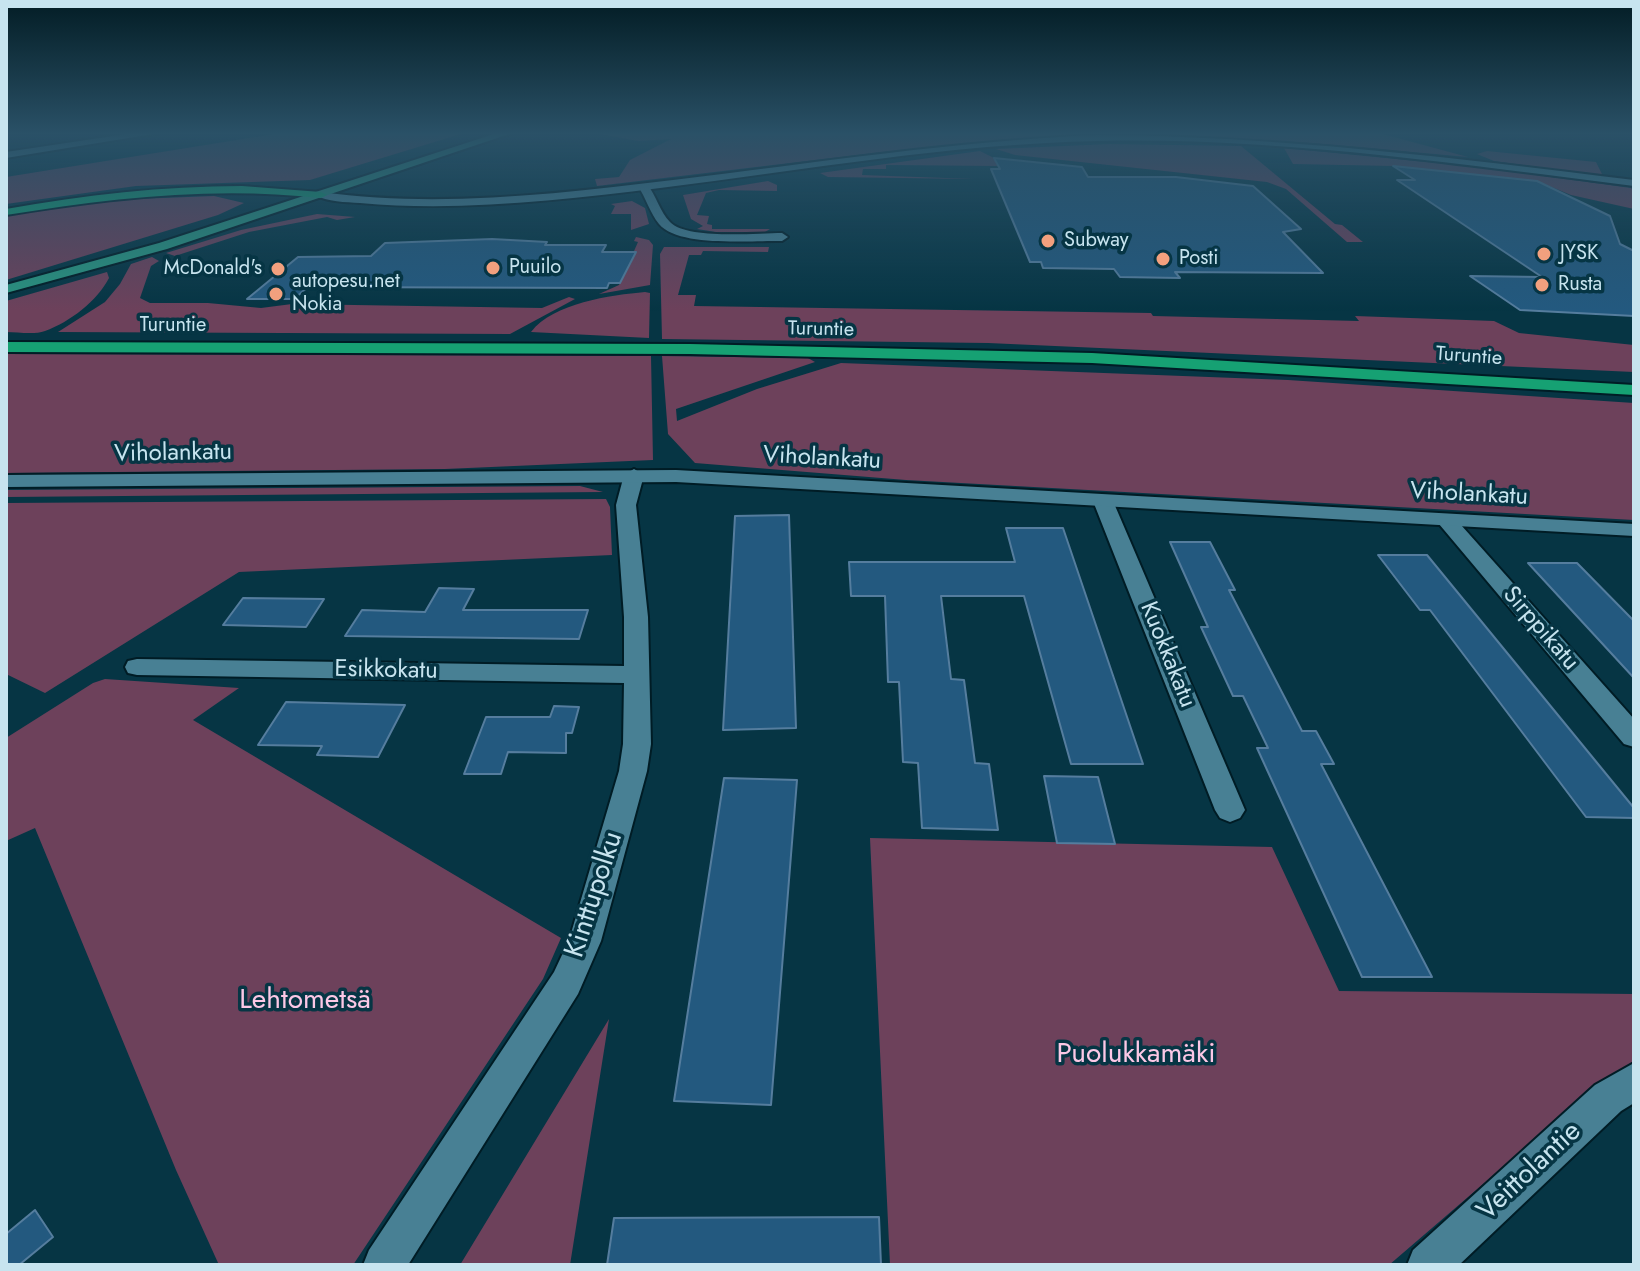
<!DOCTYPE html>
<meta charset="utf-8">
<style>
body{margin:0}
#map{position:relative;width:1640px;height:1271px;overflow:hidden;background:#063544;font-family:Jost,sans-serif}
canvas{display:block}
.frame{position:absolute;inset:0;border:8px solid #c7e4ef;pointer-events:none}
</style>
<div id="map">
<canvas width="1640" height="1271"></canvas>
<div class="frame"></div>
</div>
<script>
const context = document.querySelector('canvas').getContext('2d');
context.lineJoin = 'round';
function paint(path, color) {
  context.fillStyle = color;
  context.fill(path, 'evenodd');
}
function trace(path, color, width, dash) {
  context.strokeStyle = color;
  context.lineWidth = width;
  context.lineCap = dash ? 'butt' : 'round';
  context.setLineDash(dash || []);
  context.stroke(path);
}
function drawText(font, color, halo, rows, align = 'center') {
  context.font = font + ' Jost,sans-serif';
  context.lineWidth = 7;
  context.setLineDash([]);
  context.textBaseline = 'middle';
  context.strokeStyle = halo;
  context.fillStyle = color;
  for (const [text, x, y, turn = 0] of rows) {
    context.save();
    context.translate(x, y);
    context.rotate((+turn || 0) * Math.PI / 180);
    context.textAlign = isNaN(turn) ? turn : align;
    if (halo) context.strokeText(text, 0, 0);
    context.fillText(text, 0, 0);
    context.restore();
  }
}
paint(new Path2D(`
 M280 133H464L310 180 136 186 6 204V177Z
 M594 133H1121L882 152 597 186 595 179 619 177 630 160 671 139 638 141Z
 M1150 133H1379L1468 157 1312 143Z
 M1109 144 1241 146 1335 224 1342 225 1363 242H1347L1286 189 1267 182 1015 155 996 149Z
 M1284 148 1478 167 1631 188 1634 191V209L1571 195 1537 181 1393 166 1293 164Z
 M980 151 994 158 998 166 886 165V169H863L862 175 974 179 828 177 820 173Z
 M1487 151 1596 162 1603 176 1494 161 1477 154Z
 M768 181 777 185V191L719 190 706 193 697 215 709 216 707 224 712 225V229H770L765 232H716L697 229 703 226 691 219 683 195Z
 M214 196 244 203 218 215 6 280V215L110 200Z
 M632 201 645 208 649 224 631 230V214H611L615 206 611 204Z
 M317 214 355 217 337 220 327 217 249 232 175 256 166 253 241 230Z
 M636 237 649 240 653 245 650 285 599 294 619 285 638 242 634 241Z
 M664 247H769L768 252 703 251 701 255H689L678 295H696L694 306 1151 313 1153 316 1359 321 1355 316 1494 321 1519 333 1634 345V372L988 343 662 339 660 254Z
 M152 257 159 261 151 266 140 298 150 303H208L261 308 292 304 542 308 569 297 575 299 510 334 58 332 105 302 120 284 131 264Z
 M107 272 109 278C97 301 70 322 45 331 34 335 18 332 6 332V301Z
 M645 292 650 293 649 338 531 332C553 303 611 295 645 292Z
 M6 354 651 356 653 460 445 469 6 473Z
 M662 356 808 358 815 362 676 409 677 421 757 389 841 363 1288 380 1634 403V520L906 480 695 463 668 434Z
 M580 486 603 492 6 497V490Z
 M606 499 610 507 612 555 239 572 45 693 6 674V503Z
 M105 679 239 688 193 720 561 938 543 979 353 1265H219L176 1170 35 828 6 841V738L93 683Z
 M870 838 1272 847 1339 991 1634 994V1061L1596 1087 1389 1265H890Z
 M609 1019 570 1265H460Z`), '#6d415b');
const building = new Path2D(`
 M994 158 1082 167 1088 177H1176L1253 186 1301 229 1283 232 1323 273 1175 272 1180 278 1120 277 1114 269 1043 268 1041 262H1030L991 169H1000Z
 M1393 166 1537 181 1610 216 1620 244 1634 251V316L1520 310 1470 276 1542 277 1397 180H1415Z
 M492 239 547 242 545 245H606L602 252H636L620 283H609L607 288 308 287 294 299H247L298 257 371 256 385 243Z
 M789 515 796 728 723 730 735 516Z
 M1006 528H1063L1143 764H1071L1024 596H941L951 679 964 680 975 763 989 764 998 830 922 828 918 763 903 762 899 682H888L885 596H851L849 562H1015Z
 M1170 542H1210L1235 590H1229L1302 731H1316L1334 764H1321L1432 977H1362L1257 748H1268L1243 696H1233L1201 627H1208Z
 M1378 555H1427L1634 808V818L1586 817 1430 610H1420Z
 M1528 563H1577L1634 621V678Z
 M439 588 474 589 463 610H588L579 639 345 636 362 610 425 612Z
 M243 598 324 599 306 627 223 625Z
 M286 702 405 705 378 757 317 755 322 746 258 745Z
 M554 706 579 707 572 733H566V753L508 752 501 774H464L486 717H550Z
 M1044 776 1098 777 1115 844 1057 843Z
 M724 778 797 780 771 1105 674 1101Z
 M35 1210 53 1237 19 1265H6V1234Z
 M879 1217 881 1265H607L614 1218Z`);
paint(building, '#23597f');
trace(building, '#557d9e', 2);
const street = new Path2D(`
 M133 133H159L6 158V152Z
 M639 184H647C656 195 660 212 670 222 687 240 757 233 782 233L788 237 782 241C753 240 679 248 659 224 650 213 646 198 638 186Z
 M634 469 644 475 636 505 648 617 651 744 647 771 601 941 578 994 408 1265H363L369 1250 554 972 569 940 619 771 623 744 624 683 137 675 128 673 125 667 128 661 137 659 624 666V617L616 505 624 475Z
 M1103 495 1113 501 1245 810 1240 818 1230 822 1220 818 1215 810 1093 501Z
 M1446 514 1453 516 1634 719V747L1624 744 1439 524 1436 520 1439 516Z
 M1634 1063V1103L1621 1111 1459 1265H1407L1413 1250 1595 1085Z`);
const secondary = new Path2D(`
 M1097 135C1278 136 1455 158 1634 180V186C1456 164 1277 137 1097 141 950 144 805 170 660 188 562 200 459 212 360 203 346 202 327 202 315 195L321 192C437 208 557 194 673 180 815 163 955 141 1097 135Z
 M676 470 1634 524V536L676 482 6 487V475Z`);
const primary = new Path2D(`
 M497 133H512L167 249 6 293V285L159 243Z`);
const highway = new Path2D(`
 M242 186 321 192 327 195 321 198C214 186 111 198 6 215V209C85 195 163 186 242 186Z
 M6 342 690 344 1092 353 1634 385V395L1092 363 690 354 6 352Z`);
trace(street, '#001c25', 4);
trace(secondary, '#001c25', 4);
trace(primary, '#001c25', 4);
trace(highway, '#001c25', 4);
paint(street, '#488094');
paint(secondary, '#488094');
paint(primary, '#2a9480');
paint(highway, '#16a173');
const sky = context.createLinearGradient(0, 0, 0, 311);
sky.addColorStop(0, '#031d25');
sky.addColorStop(0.43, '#2a5167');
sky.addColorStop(1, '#2a516700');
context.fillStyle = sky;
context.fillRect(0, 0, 1640, 311);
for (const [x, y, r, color] of [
 [1048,241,8,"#f2a07e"],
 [1544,254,8,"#f2a07e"],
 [1163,259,8,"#f2a07e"],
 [493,268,8,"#f2a07e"],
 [278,269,8,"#f2a07e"],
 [1542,285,8,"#f2a07e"],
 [276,294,8,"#f2a07e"]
]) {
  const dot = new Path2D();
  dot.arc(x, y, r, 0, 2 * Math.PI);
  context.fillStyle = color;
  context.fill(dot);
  trace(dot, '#063544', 3);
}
drawText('20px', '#c7e4ef', '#063544', [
 ["Subway",1064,241],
 ["JYSK",1560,254],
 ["Posti",1179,259],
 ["Puuilo",509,268],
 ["McDonald's",262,269,"right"],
 ["autopesu.net",292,282],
 ["Nokia",292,305],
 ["Rusta",1558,285]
], 'left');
drawText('20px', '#c7e4ef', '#063544', [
 ["Turuntie",173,326],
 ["Turuntie",821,330,1],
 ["Turuntie",1469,357,4]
]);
drawText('24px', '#c7e4ef', '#063544', [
 ["Viholankatu",173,454,-1],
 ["Viholankatu",822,459,3],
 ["Viholankatu",1469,495,3],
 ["Sirppikatu",1540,629,49],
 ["Kuokkakatu",1167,655,68],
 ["Esikkokatu",386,671,1]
]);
drawText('28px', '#c7e4ef', '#063544', [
 ["Kinttupolku",595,895,-72],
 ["Veittolantie",1530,1172,-43]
]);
drawText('28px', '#fcc8e6', '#063544', [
 ["Lehtometsä",305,1001],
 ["Puolukkamäki",1136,1055]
]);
</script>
